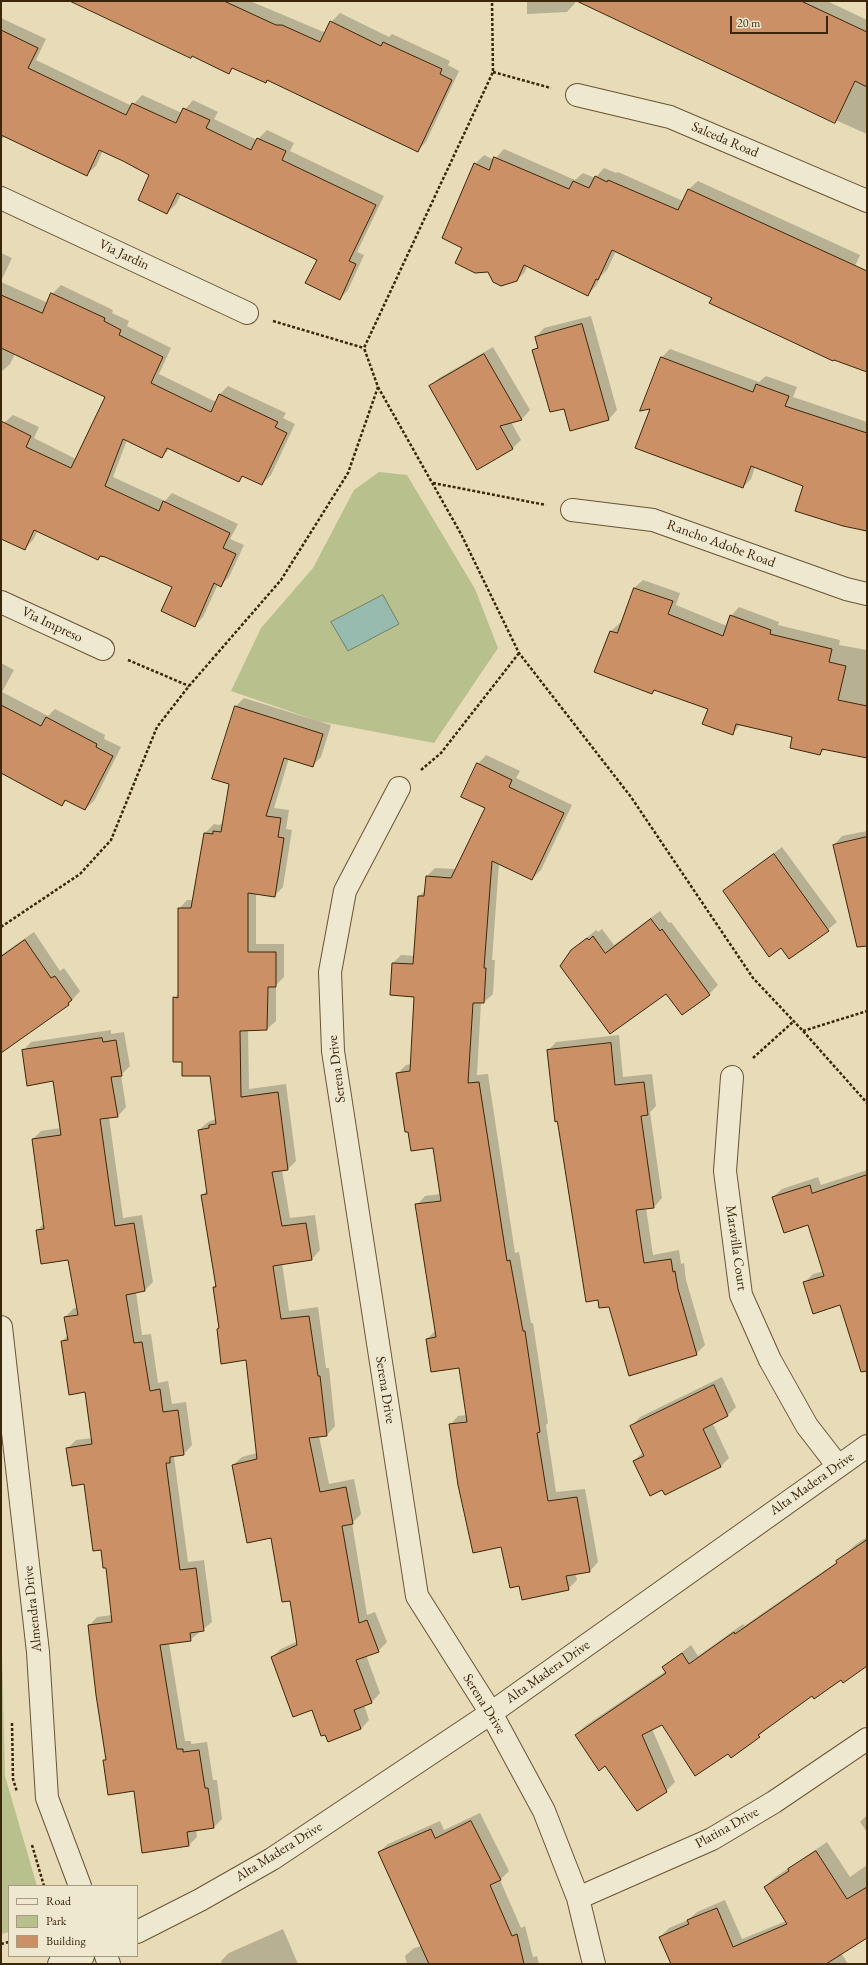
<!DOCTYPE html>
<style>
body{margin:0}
#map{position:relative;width:868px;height:1965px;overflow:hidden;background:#e7dcb7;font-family:"EB Garamond",serif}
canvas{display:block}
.frame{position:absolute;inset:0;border:2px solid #3c2609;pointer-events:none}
.legend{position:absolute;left:8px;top:1885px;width:130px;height:72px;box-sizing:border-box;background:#efe8d0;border:1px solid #a79a80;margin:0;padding:5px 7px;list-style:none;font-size:12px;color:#3c2609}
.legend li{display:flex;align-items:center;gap:8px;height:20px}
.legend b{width:20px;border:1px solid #a79a80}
.scale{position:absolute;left:730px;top:16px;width:98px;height:18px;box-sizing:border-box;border:2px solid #3c2609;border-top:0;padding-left:5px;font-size:12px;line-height:14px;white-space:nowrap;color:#3c2609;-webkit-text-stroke:3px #efe8d0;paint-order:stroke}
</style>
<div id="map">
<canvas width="868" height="1965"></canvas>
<div class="frame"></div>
<ul class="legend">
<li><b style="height:5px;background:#efe8d0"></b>Road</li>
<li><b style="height:11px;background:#b8c08d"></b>Park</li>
<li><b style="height:11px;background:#cb9066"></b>Building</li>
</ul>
<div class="scale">20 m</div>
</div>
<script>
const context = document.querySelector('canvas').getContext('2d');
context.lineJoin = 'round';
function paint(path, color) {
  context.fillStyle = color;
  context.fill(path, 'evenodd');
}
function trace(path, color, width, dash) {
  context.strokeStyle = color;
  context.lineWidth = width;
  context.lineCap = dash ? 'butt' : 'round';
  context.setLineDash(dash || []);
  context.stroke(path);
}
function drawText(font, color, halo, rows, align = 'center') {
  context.font = font + ' "EB Garamond",serif';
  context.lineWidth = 3;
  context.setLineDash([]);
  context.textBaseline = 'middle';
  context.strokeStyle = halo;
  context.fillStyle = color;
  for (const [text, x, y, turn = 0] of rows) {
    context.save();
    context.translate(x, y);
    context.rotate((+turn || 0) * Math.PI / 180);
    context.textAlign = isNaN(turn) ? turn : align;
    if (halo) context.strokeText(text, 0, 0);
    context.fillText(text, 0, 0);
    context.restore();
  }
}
paint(new Path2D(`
 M379 472 407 475 475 589 498 648 434 743 318 721 231 691 261 628 313 568 354 490Z
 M1 1611 5 1776 37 1886H9V1932L1 1934Z`), '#b8c08d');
const water = new Path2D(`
 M383 595 399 624 348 651 331 622Z`);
paint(water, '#97bcaf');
trace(water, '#73806d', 1);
paint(new Path2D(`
 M80 1H250L326 33 331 22 340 13 389 37 392 34 450 61 448 65 459 71 426 142 417 151 268 79 234 67 229 72Z
 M527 1H575V3L567 12 527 14Z
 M600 1H827L867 20V134L781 96 780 97 596 9Z
 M1 18 46 39 36 60 132 106 142 95 182 113 193 100 218 112 214 119 257 140 267 130 294 143 290 151 384 196 357 252 364 255 348 290 340 299 318 259 181 194 176 204 167 213 150 174 103 150 96 166 87 174 6 136 1 139Z
 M504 149 575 180 583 173 595 178 604 168 616 173 618 172 683 201 689 189 698 181 860 255 854 268 867 273V371L616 251 607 270 601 276 596 286 587 295 527 266 525 272 516 281 489 271 464 248 475 164 484 155 494 160Z
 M1 253 12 258 1 281Z
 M1 282 48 303 52 294 61 285 113 310 112 313 129 321 127 326 171 348 159 374 216 402 220 394 228 386 286 413 283 418 295 424 271 475 262 484 244 475 239 481 170 448 162 457 127 440 113 477 165 501 172 493 238 524 230 539 244 545 229 577 221 585 218 584 203 617 195 625 173 586 102 555 98 559 38 530 33 540 24 549 1 538V428L4 423 13 415 39 427 34 438 76 459 106 397 15 354 10 364 1 372Z
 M591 316 617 410 609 419 564 407 534 350 538 346 536 337 544 328Z
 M493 347 530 410 522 419 511 422 521 440 513 448 478 468 430 386 439 378Z
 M670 349 759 382 766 376 797 387 793 397 867 422V532L796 510 805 485 755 467 751 479 743 487 651 407 662 357Z
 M643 580 680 593 676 605 727 626 731 616 739 607 779 622 778 625 840 640 839 645 867 650V757L825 749 820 754 794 737 741 724 732 734 709 708 656 689 652 693 596 672 611 631 620 623H621L634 588Z
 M1 663 14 670 2 692 48 716 55 709 105 735 104 739 121 747 94 801 85 809 67 800 62 805 1 772Z
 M244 698 331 725 321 757 312 766 289 758 274 808 289 810 286 829 292 830 283 887 274 896 256 893V944H284V977L276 985V1021L267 1029H248L249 1089 286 1084 296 1161 288 1169 282 1170 290 1218 315 1215 320 1250 312 1259 282 1263 289 1311 318 1307 326 1368H329L335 1426 327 1435 319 1436 329 1484 354 1479 361 1514 352 1523 367 1615 375 1612 387 1642 378 1651 366 1655 380 1693 372 1702 364 1705 369 1720 361 1729 312 1709 272 1657 281 1649 298 1641 291 1600 271 1537 233 1465 242 1457 257 1453 247 1359 220 1328 214 1287 216 1284 202 1195 208 1190 199 1130 208 1122 216 1119 211 1075 184 1061 174 998 179 993V909L187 900H194L205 833 214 824 219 825 223 823 230 783 236 706Z
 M486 755 520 771 516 778 572 805 541 870 532 879 499 863 492 960H495L493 994 484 1002H481L477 1075 488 1074 515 1253 519 1252 531 1323H533L548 1423 546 1425 556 1492 585 1489 598 1562 590 1571 575 1573 577 1580 568 1589 520 1584 450 1425 458 1416 467 1415 460 1367 427 1339 436 1330 417 1205 425 1196 441 1194 434 1147 397 1074 406 1065 411 1064 415 996 393 963 401 955 415 956 419 896 426 890 427 876 435 868 456 869 486 808 478 764Z
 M867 831V929L834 845 842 836Z
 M782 847 837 922 802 951 781 947 724 891 733 883Z
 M660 911 669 923 671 922 718 985 709 994 682 1014 667 992 572 950 596 930 598 932 602 929 614 945Z
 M34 932 60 971 64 968 80 991 68 1005 1 1048V955Z
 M111 1030V1034L124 1032 130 1066 121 1075 126 1107 118 1116 109 1117 123 1218 142 1215 153 1282 144 1291 136 1292 142 1335 151 1334 158 1383 168 1381 172 1404 186 1402 192 1445 184 1454 177 1455 174 1457 188 1562 204 1560 212 1622 190 1640 169 1643 185 1741H191V1744L207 1742 213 1780H217L222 1819 214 1827 196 1830 197 1837 189 1845 104 1761 107 1758 89 1626 97 1617 112 1615 107 1567 84 1483 67 1449 76 1440 92 1438 85 1391 62 1341 68 1335 65 1317 74 1308H77L69 1259 37 1231 44 1223 33 1139 41 1131 61 1128 54 1080 23 1051 31 1042Z
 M619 1035 623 1077 652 1074 656 1106 650 1112 662 1198 654 1207 646 1208 653 1255 679 1250 681 1264 684 1263 686 1280 705 1345 696 1354 629 1375 548 1051 556 1042Z
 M867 1170V1344L841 1304 804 1283 813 1274 824 1271 809 1224 773 1197 782 1189 818 1177 821 1185Z
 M722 1377 736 1407 728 1415 713 1424 729 1458 721 1466 663 1489 634 1461 643 1452 632 1426 640 1417Z
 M867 1537V1665L812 1695 767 1727 759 1736 728 1752 663 1723 652 1729 675 1782 666 1791 606 1765 576 1735 585 1726 666 1671 663 1667 691 1645 698 1656 743 1624 744 1626 837 1562 855 1545Z
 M480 1813 509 1871 500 1880 521 1928 525 1926 533 1957 537 1956 539 1964H407L405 1956 414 1948 422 1946 379 1852 388 1844 440 1821 444 1830Z
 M867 1815V1832L860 1822Z
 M827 1842 850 1877 867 1865V1936L841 1953 848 1964H672L660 1937 669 1928 688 1920 697 1912 725 1900 742 1939 786 1921 765 1887 774 1878Z
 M283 1929 298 1964H222L221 1961 229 1953Z`), '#0003');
const building = new Path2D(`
 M70 1H224L276 25H282L320 42 330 21 381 46 383 42 442 69 440 74 452 80 418 152 267 80 266 83 232 68 229 74 192 56 191 58Z
 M577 1H801L867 32V87L855 81 835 123Z
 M1 30 38 48 28 68 126 115 132 103 176 123 183 108 210 120 206 128 251 150 257 138 286 151 282 160 376 205 349 261 356 264 340 300 305 283 317 260 177 193 167 214 138 200 149 175 123 161 99 150 87 176 1 135Z
 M494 157 569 189 573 181 589 188 595 176 607 182 608 180 678 210 688 189 867 271V372L834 360 833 361 709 303 712 298 612 250 598 280 596 279 588 296 524 265 517 281 501 286 493 282 488 272 475 273 455 263 462 248 442 238 474 163 489 170Z
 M51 293 105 318 104 321 121 330 119 335 163 357 151 383 211 412 219 394 278 422 275 427 287 433 262 485 242 476 239 482 167 448 162 458 123 439 105 486 159 511 163 501 230 533 223 548 236 554 221 587 214 583 195 627 161 611 172 587 105 557 100 556 98 560 34 530 25 550 1 539V421L31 436 26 447 71 468 105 397 1 348V295L42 313Z
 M582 324 609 420 570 431 564 409 550 412 532 350 538 348 535 337Z
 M484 354 522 420 500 426 513 449 477 470 429 386Z
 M661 357 753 392 756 384 789 396 785 406 867 433V531L843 526 795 511 803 486 751 466 743 488 635 448 650 409 640 411Z
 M634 588 673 601 668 614 723 636 730 615 771 630 770 634 832 649 829 662 846 666 838 700 867 706V758L822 749 820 755 790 748 792 737 736 724 733 735 702 724 708 709 654 690 652 694 594 672 610 631 617 633Z
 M1 705 41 726 46 717 97 744 96 747 113 756 85 810 65 800 62 806 1 773Z
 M235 706 323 734 313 767 284 758 266 816 281 818 278 837 284 838 275 897 248 893V952H276V987H268L267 1030 240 1031 241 1097 278 1092 288 1170 272 1172 282 1226 306 1223 312 1260 273 1266 281 1319 309 1316 318 1376H320L327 1436 309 1438 320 1492 346 1487 353 1524 342 1526 359 1623 367 1620 379 1652 356 1660 372 1703 354 1710 361 1729 328 1742 325 1735 321 1736 312 1710 293 1717 271 1657 297 1645 290 1601 282 1602 271 1538 247 1543 232 1465 257 1459 246 1360 221 1364 217 1329 219 1328 213 1287H216L201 1195 207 1194 198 1130 209 1128V1125L216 1124 210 1076H182V1062H173V997L178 998V908H191L204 833 213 834V831L221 832 229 784 212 779Z
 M477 763 512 780 509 787 564 813 532 880 492 861 484 968H486L484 1003H473L468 1083 479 1082 507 1261 510 1260 523 1331H525L540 1432 537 1433 548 1501 577 1497 590 1572 566 1576 569 1590 522 1600 519 1586 510 1588 501 1547 473 1553 458 1485 449 1424 467 1422 459 1368 431 1372 426 1339 436 1337 415 1204 441 1201 433 1148 411 1151 408 1132H405L396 1073 410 1071 414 997 390 995 392 963 413 964 418 896H424L426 876 451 878 485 808 461 797Z
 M867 837V946L857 947 833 845Z
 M774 854 829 931 789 959 781 948 769 957 723 891Z
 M651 919 660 931 662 929 710 995 682 1015 666 994 610 1034 560 966 571 950 587 938 589 940 593 936 605 953Z
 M25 940 51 978 55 976 72 1000 68 1003 69 1005 1 1053V957Z
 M102 1038 103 1042 116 1040 122 1076 111 1077 118 1117 100 1119 115 1226 134 1223 145 1291 126 1295 134 1343 142 1342 150 1391 160 1389 163 1412 178 1410 184 1455 170 1457V1463H166L180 1570 196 1568 204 1631 190 1633 191 1641 160 1645 177 1749H183V1752L199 1750 205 1788H208L214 1828 187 1832 189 1846 142 1853 134 1791 108 1795 103 1760H106L96 1695 88 1625 112 1622 106 1568H103L101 1550 93 1551 84 1484 72 1486 66 1448 92 1444 85 1392 69 1395 61 1341 68 1340 64 1317 78 1315 68 1260 41 1264 36 1230 44 1229 32 1139 61 1135 53 1081 27 1086 22 1050Z
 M611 1043 615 1085 644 1082 648 1115 641 1116 654 1208 636 1210 644 1263 671 1259 673 1272 675 1271 678 1289 697 1355 629 1376 609 1307 599 1308 598 1300 586 1302 558 1125 557 1121 555 1122 547 1050Z
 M867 1175V1371L861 1372 840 1305 813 1314 803 1282 824 1276 808 1225 784 1233 772 1197 810 1185 812 1193Z
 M714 1385 728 1416 703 1429 721 1467 665 1495 662 1490 650 1496 633 1461 644 1456 630 1426Z
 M867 1540V1666L843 1683 841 1680 814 1699 812 1696 758 1735 760 1737 731 1758 728 1754 695 1776 662 1725 642 1735 667 1792 637 1811 605 1766 599 1771 575 1735 666 1673 662 1667 682 1653 689 1664 734 1632 735 1634 837 1563 836 1561Z
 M471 1821 501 1880 490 1885 512 1936 517 1934 524 1964H429L378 1852 431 1829 435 1838Z
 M816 1851 847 1899 867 1887V1938L826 1964H671L659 1937 689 1924 687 1920 717 1908 733 1947 787 1924 764 1887 789 1871 788 1869Z`);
paint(building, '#cb9066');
trace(building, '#3c2609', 1);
const minor = new Path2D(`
 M577 95 670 117 867 201
 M1 198 247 313
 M572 510 653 520 846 589 867 594
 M1 602 103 649
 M399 788 345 891 330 972 333 1051 417 1596 491 1713 544 1811 578 1898 594 1964
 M732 1077 725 1171 741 1295 770 1360 807 1426 838 1466
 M1 1327 38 1652 47 1798 80 1886
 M578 1898 712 1839 774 1802 867 1739
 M137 1932 200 1900 272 1859 491 1713 867 1446
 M106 1956 109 1964
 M59 1964 83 1956`);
trace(minor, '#675434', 24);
trace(new Path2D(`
 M493 72 551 88
 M273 321 364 348
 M378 387 461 534 519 653 631 797 753 978 803 1031 867 1103
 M433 483 546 505
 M128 660 189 686
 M421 770 441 753 519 653
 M1 927 80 874 111 840 157 727 189 686 281 580 348 473 378 387 364 348 493 72 492 1
 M803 1031 867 1011
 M753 1058 794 1021
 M12 1723 13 1779 17 1792
 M32 1845 44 1886
 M1 1944 9 1942`), '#3c2609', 2.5, [3, 2]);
trace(minor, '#efe8d0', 22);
drawText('14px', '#3c2609', '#efe8d0', [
 ["Salceda Road",725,140,23],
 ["Via Jardin",124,255,25],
 ["Rancho Adobe Road",721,544,20],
 ["Via Impreso",52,625,25],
 ["Serena Drive",337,1069,-97],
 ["Maravilla Court",736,1248,82],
 ["Serena Drive",385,1390,81],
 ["Alta Madera Drive",812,1484,-35],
 ["Almendra Drive",33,1609,-96],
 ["Alta Madera Drive",548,1672,-35],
 ["Serena Drive",484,1704,58],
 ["Platina Drive",727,1828,-29],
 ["Alta Madera Drive",279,1852,-32]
]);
</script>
